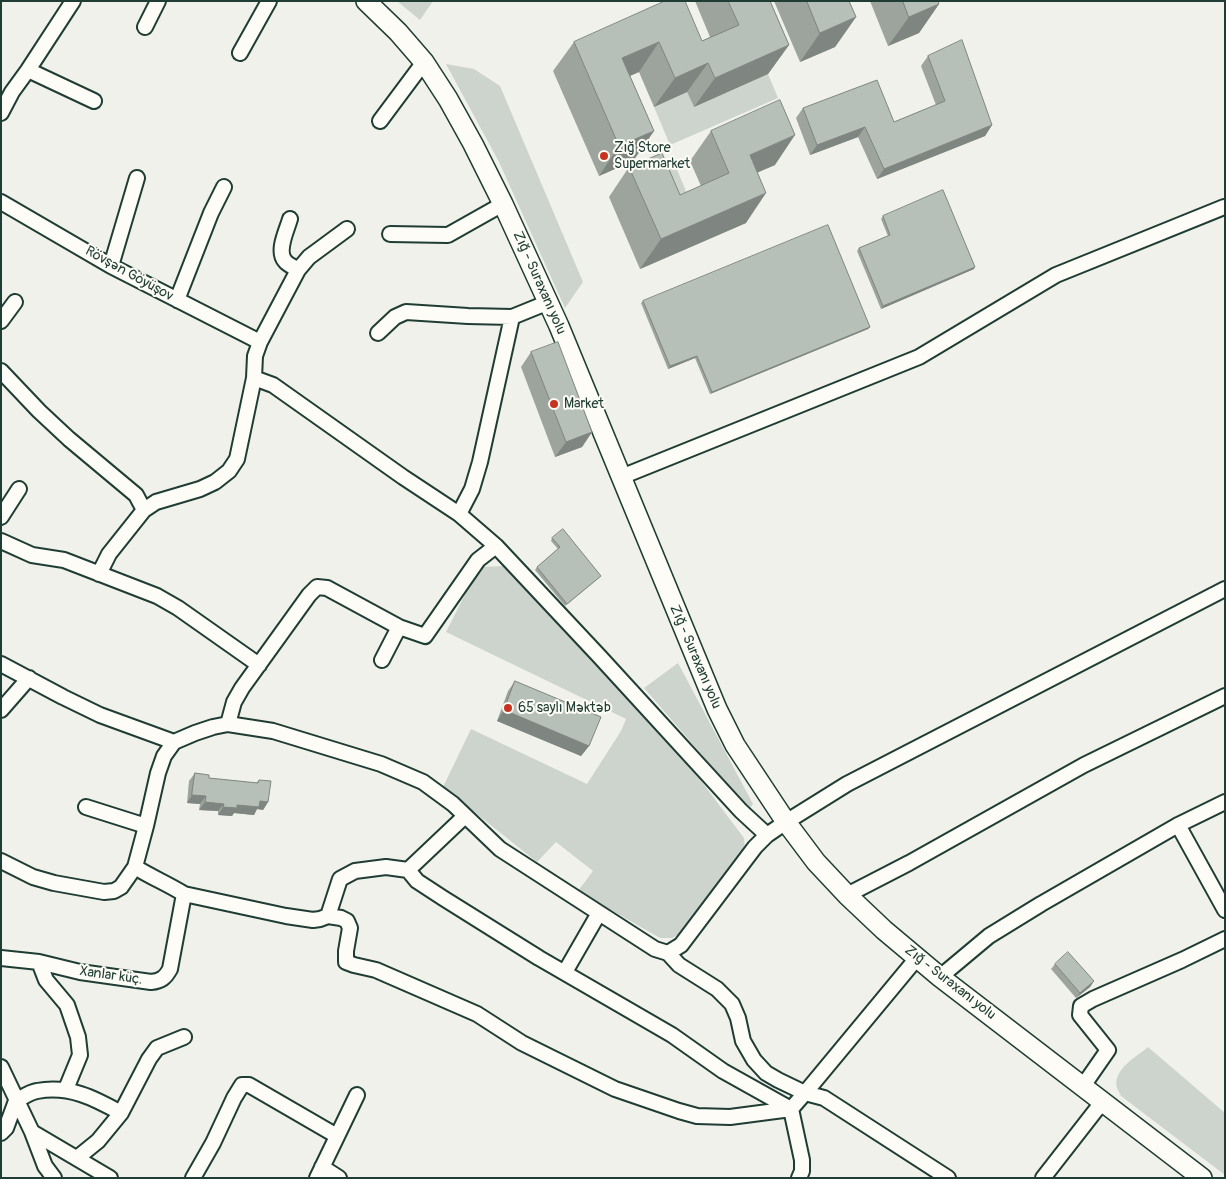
<!DOCTYPE html>
<meta charset="utf-8">
<style>
body{margin:0}
#map{position:relative;width:1226px;height:1179px;overflow:hidden;background:#f0f1eb;font-family:Pangolin,sans-serif}
canvas{display:block}
.frame{position:absolute;inset:0;border:2px solid #1f3d34;pointer-events:none}
</style>
<div id="map">
<canvas width="1226" height="1179"></canvas>
<div class="frame"></div>
</div>
<script>
const context = document.querySelector('canvas').getContext('2d');
context.lineJoin = 'round';
function paint(path, color) {
  context.fillStyle = color;
  context.fill(path, 'evenodd');
}
function trace(path, color, width, dash) {
  context.strokeStyle = color;
  context.lineWidth = width;
  context.lineCap = dash ? 'butt' : 'round';
  context.setLineDash(dash || []);
  context.stroke(path);
}
function drawText(font, color, halo, rows, align = 'center') {
  context.font = font + ' Pangolin,sans-serif';
  context.lineWidth = 4;
  context.setLineDash([]);
  context.textBaseline = 'middle';
  context.strokeStyle = halo;
  context.fillStyle = color;
  for (const [text, x, y, turn = 0] of rows) {
    context.save();
    context.translate(x, y);
    context.rotate((+turn || 0) * Math.PI / 180);
    context.textAlign = isNaN(turn) ? turn : align;
    if (halo) context.strokeText(text, 0, 0);
    context.fillText(text, 0, 0);
    context.restore();
  }
}
paint(new Path2D(`
 M397 1H433L420 20Z
 M446 64 474 69 500 86 583 282 565 308 499 162Z
 M768 74 778 98 670 145 654 107 687 92 694 107Z
 M676 167 688 196 665 206 653 177Z
 M505 566 692 769 744 838 745 849 680 934 672 938H660L578 891 593 871 556 842 537 862 443 787 471 729 587 784 621 731 626 719 446 632 479 567Z
 M678 663 753 804 749 809 644 688Z
 M1148 1047 1225 1113V1175L1121 1096C1120 1093 1118 1091 1117 1088 1112 1070 1136 1057 1148 1047Z`), '#cdd3cd');
const minor = new Path2D(`
 M145 27 158 1
 M240 53 269 1
 M28 70 94 101
 M1 113 12 92 28 70 73 1
 M380 121 424 62
 M1 202 111 266 260 342
 M290 219C287 230 276 251 285 261 288 265 294 267 298 270
 M390 234 448 235 503 204
 M111 266 137 178
 M177 300 211 213 224 187
 M1 321 15 302
 M378 333 395 317 406 312 468 316 512 317 549 302
 M1 371 39 411 69 439 136 495 144 510
 M254 378 273 385 403 477 459 514 496 546 600 657 741 811 767 835
 M621 477 919 357 1056 275 1224 207
 M459 514 472 489 480 462 512 317
 M1 517 19 489
 M1 541 32 555 64 560 157 596 178 608 259 665
 M99 574 109 554 144 510 156 502 200 489 215 482 229 471 237 459 254 378 255 356 260 342 298 270 309 257 347 229
 M382 660 399 627
 M1 664 63 697 100 715 174 742
 M1 710 29 678
 M228 724 234 702 242 688 309 595 317 587 327 588 399 627 425 636 478 560 496 546
 M86 807 146 826
 M1178 825 1225 910
 M1 861 33 877 54 883 104 892 114 891 121 887 135 867 146 826 158 773 164 756 174 742 195 733 213 727 228 724 273 731 381 764 423 782 453 804 500 849 655 949 668 953 681 945 755 847 767 835 786 822 847 784 1225 589
 M135 867C151 877 168 884 184 894L286 916 313 920 320 919 328 916 341 918 347 921 350 928 346 951V962L354 965 376 970 477 1014 522 1043 615 1089 679 1111 697 1116 730 1117 791 1109 805 1093 824 1098 948 1178
 M408 870 465 816
 M847 895 909 863 1084 765 1225 696
 M328 916 340 879 355 871 386 867 408 870 417 881 443 898 539 958 672 1035 723 1071 791 1109 802 1160V1171L799 1178
 M668 953 679 965 717 989 732 1004 738 1018 743 1041 754 1060 766 1073 778 1080 805 1093 917 958
 M1 958 39 962 80 972 151 982C161 981 165 978 170 969L184 894
 M39 962 46 980 67 1005 78 1037 80 1055 66 1089
 M565 972 599 913
 M940 977 989 936 1041 904 1178 825 1225 802
 M1 1067 32 1132 45 1166 54 1178
 M1083 1086 1108 1050 1080 1015 1081 1006 1093 999 1182 960 1225 939
 M32 1132 110 1178
 M1 1133 6 1128 16 1101C23 1097 30 1092 37 1091 69 1085 94 1098 121 1113
 M77 1158 98 1141 121 1113 149 1059 157 1048 184 1037
 M322 1167 339 1178
 M193 1178 213 1143 234 1098 242 1085H249L337 1136
 M317 1178 357 1095
 M1043 1178 1103 1101`);
const secondary = new Path2D(`
 M366 1 398 32 424 62 448 99 473 144 503 204 559 326 717 709 735 745 786 822 816 862 847 895 884 930 940 977 1202 1178`);
trace(minor, '#1f3d34', 18);
trace(secondary, '#1f3d34', 22);
trace(minor, '#fdfcf7', 14);
trace(secondary, '#fdfcf7', 19);
paint(new Path2D(`
 M695 1H770L789 45 768 74 694 107 687 92 654 107 639 72 630 76 654 131 633 161 599 176 553 71 574 42 702 41 710 37Z
 M774 1H849L856 17 835 47 800 62Z
 M870 1H938L939 4 919 33 888 46Z
 M928 56 992 125 985 136 877 179 858 137 810 155 796 118 803 108 894 122 936 105 921 66Z
 M711 131 775 165 757 172 746 223 640 269 609 197 629 167 680 195 701 186 690 161Z
 M883 216 974 269 881 309 857 251 859 248 888 236 881 219Z
 M643 301 870 327 868 329 710 394 695 358 668 369 641 303Z
 M531 352 592 432 582 447 555 457 521 367Z
 M552 538 599 578 565 606 535 570 537 567 558 549 551 541Z
 M515 681 589 746 581 756 497 721 508 691Z
 M195 773 209 778 256 783 259 780 268 802 263 810 257 809 254 815 234 813 232 816 218 815V811L199 810 200 804 187 803 189 781Z
 M1055 964 1094 981 1090 987 1076 998 1051 969Z`), '#9da49e');
paint(new Path2D(`
 M939 4 919 33 888 46 909 17Z
 M856 17 835 47 800 62 820 33Z
 M659 42 639 72 601 88 622 58Z
 M789 45 768 74 694 107 715 78Z
 M708 63 687 92 654 107 675 78Z
 M992 125 985 136 877 179 884 169Z
 M865 127 858 137 810 155 817 145Z
 M654 131 633 161 599 176 619 146Z
 M795 135 775 165 729 185 750 155Z
 M766 193 746 223 640 269 661 239Z
 M975 267 974 269 881 309 883 306Z
 M870 327 868 329 710 394 712 392Z
 M697 356 695 358 668 369 670 366Z
 M592 432 582 447 555 457 566 442Z
 M504 710 589 746 581 756 497 721Z
 M192 795 206 796 200 804 187 803Z
 M260 801 268 802 263 810 257 809 254 815 234 813 232 816 218 815 223 807Z
 M205 802 224 804 218 811 199 810Z
 M1094 981 1090 987 1076 998 1080 993Z`), '#7f8681');
const building = new Path2D(`
 M665 1H685L702 41 739 25 728 1H770L789 45 715 78 708 63 675 78 659 42 622 58 654 131 619 146 574 42Z
 M807 1H849L856 17 820 33Z
 M903 1H938L939 4 909 17Z
 M962 40 992 125 884 169 865 127 817 145 803 108 877 80 894 122 945 101 928 56Z
 M780 100 795 135 750 155 766 193 661 239 629 167 662 153 680 195 729 173 711 131Z
 M943 190 975 267 883 306 859 248 890 235 883 216Z
 M828 225 870 327 712 392 697 356 670 366 643 301Z
 M558 342 592 432 566 442 531 352Z
 M563 529 601 576 567 604 537 567 560 547 552 538Z
 M515 681 601 717 589 746 504 710Z
 M195 773 209 775V778L258 783 259 780 271 781 268 802 260 801 259 807 237 805V808L223 807 224 804 205 802 206 796 192 795Z
 M1068 952 1094 981 1080 993 1055 964Z`);
paint(building, '#b6bfb8');
trace(building, '#7f8681', 1);
for (const [x, y, r, color] of [
 [604,156,5,"#c8321e"],
 [554,404,5,"#c8321e"],
 [508,708,5,"#c8321e"]
]) {
  const dot = new Path2D();
  dot.arc(x, y, r, 0, 2 * Math.PI);
  context.fillStyle = color;
  context.fill(dot);
  trace(dot, '#fdfcf7', 2);
}
drawText('14px', '#1f3d34', '#fdfcf7', [
 ["Zığ Store",614,148],
 ["Supermarket",614,164],
 ["Market",564,404],
 ["65 saylı Məktəb",518,708]
], 'left');
drawText('14px', '#1f3d34', '#fdfcf7', [
 ["Rövşən Göyüşov",129,274,29],
 ["Zığ - Suraxanı yolu",539,283,66],
 ["Zığ - Suraxanı yolu",695,657,67],
 ["Xanlar küç.",111,976,8],
 ["Zığ - Suraxanı yolu",950,983,38]
]);
</script>
